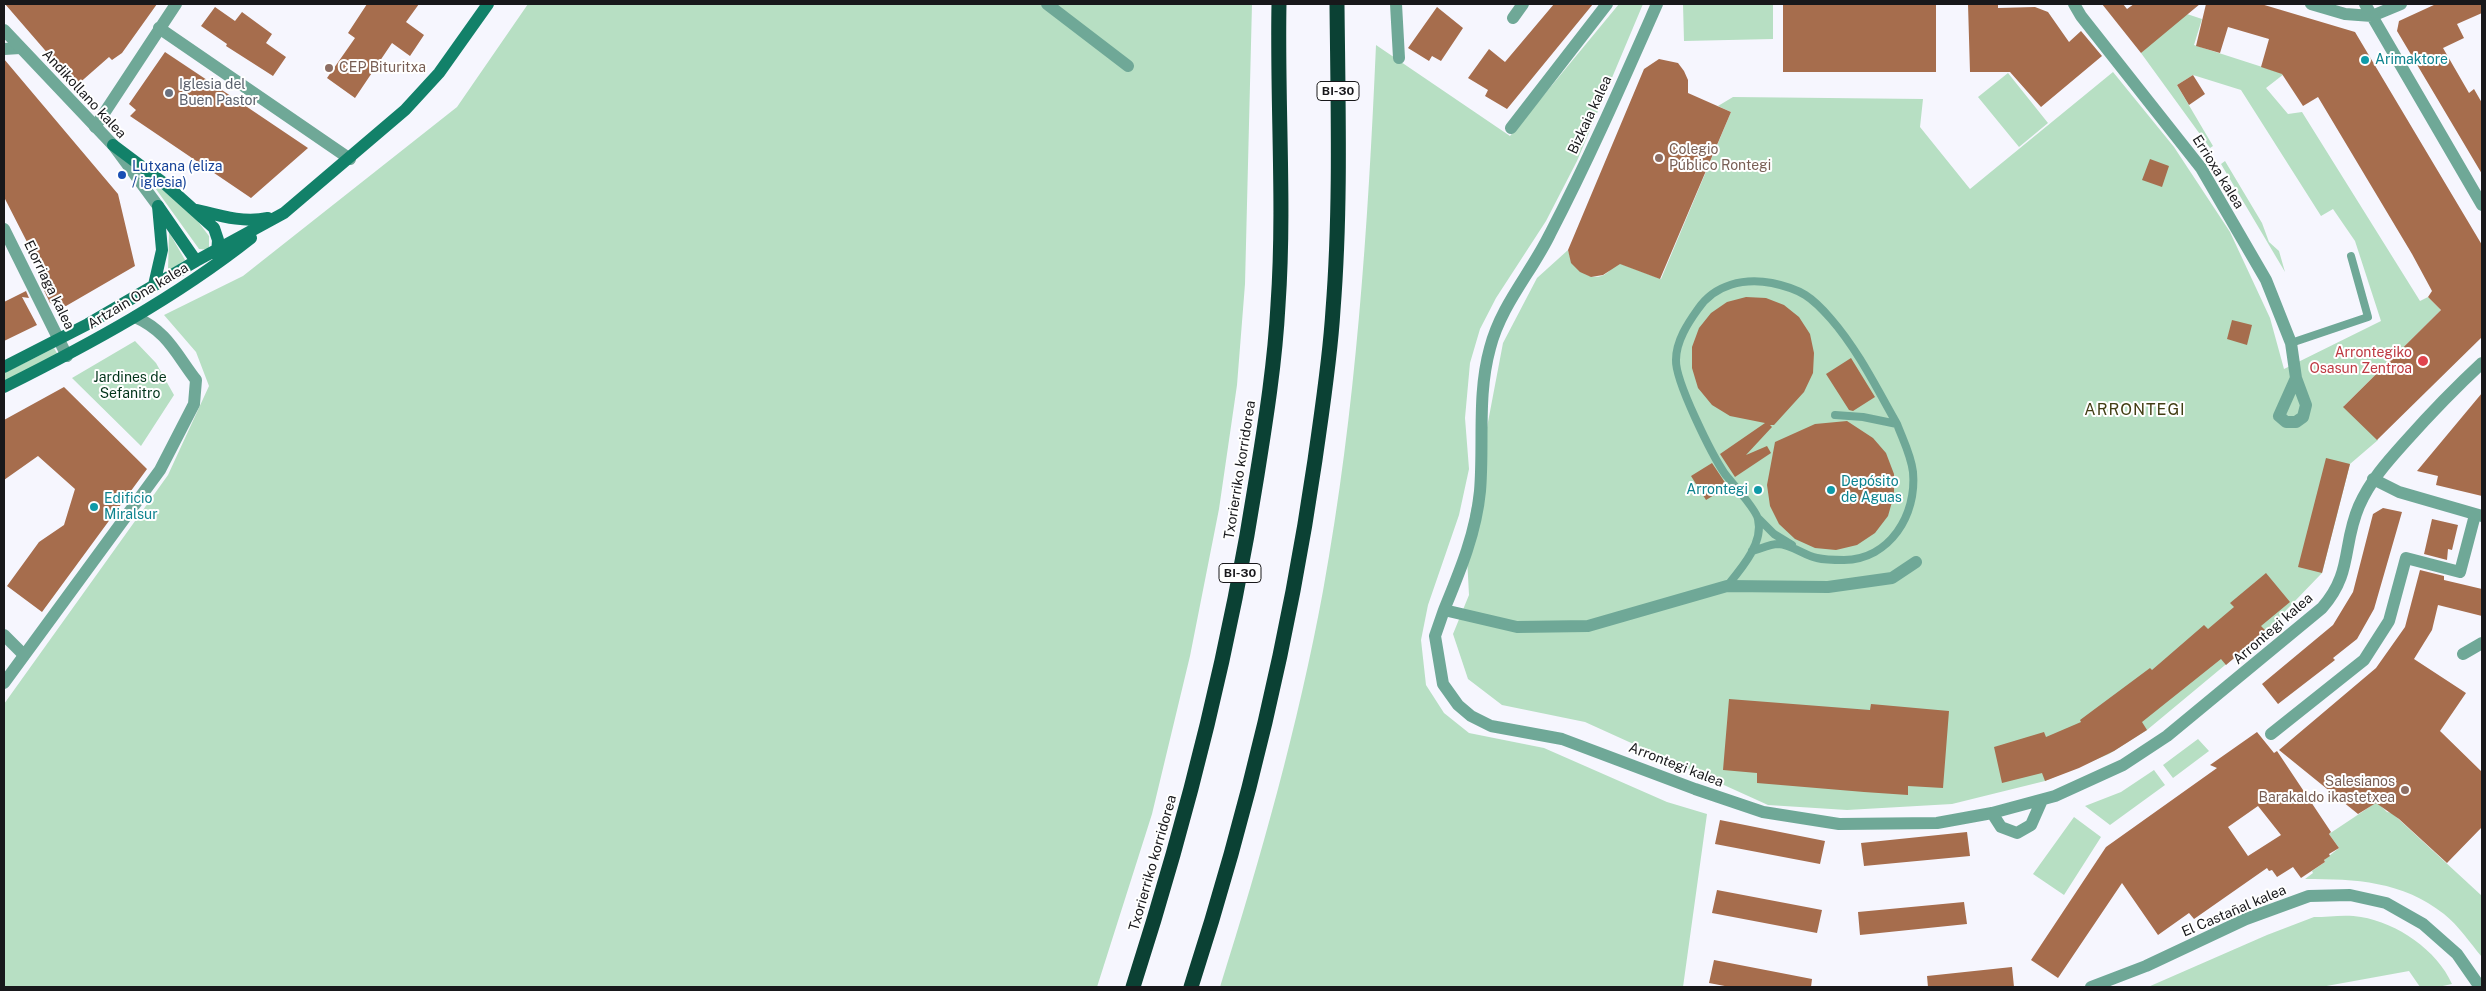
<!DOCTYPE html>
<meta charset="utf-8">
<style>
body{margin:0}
#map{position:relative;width:2486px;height:991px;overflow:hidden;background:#f6f6fe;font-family:"Public Sans",sans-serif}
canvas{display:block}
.frame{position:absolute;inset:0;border:5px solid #18181b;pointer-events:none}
</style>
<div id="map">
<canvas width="2486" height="991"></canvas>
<div class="frame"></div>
</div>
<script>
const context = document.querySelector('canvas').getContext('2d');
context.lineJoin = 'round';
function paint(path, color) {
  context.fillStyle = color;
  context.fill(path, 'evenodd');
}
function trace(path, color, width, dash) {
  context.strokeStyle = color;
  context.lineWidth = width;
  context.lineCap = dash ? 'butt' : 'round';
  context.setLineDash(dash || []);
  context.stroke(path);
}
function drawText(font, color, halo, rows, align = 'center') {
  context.font = font + ' "Public Sans",sans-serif';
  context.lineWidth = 4;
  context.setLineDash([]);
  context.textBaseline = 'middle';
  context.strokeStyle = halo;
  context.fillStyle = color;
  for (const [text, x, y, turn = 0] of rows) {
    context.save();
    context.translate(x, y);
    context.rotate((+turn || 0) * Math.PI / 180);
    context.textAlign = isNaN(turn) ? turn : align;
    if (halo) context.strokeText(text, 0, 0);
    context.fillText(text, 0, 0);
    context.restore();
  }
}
paint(new Path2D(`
 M528 4H1252L1245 284 1237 385 1219 509 1190 656 1152 814 1097 987H4V704L168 475 209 386 196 352 164 315 243 276 457 107Z
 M1619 4H1643L1577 161 1546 221 1496 298 1480 329 1470 363 1465 418 1469 469 1459 515 1428 605 1421 640 1426 685 1444 713 1469 733 1544 748 1667 802 1707 814 1683 987H1220C1261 857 1298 726 1323 591 1356 410 1368 228 1376 45L1510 136Z
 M1683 4H1773V39L1684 41Z
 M2181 12 2202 19 2194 45 2284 74 2266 88 2288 114 2302 112 2420 301 2428 297 2441 310 2344 406 2378 440 2350 464 2322 573 2266 631 2147 730 2109 754 2045 781 1952 804 1847 810 1768 805 1585 722 1502 705 1468 679 1453 634 1469 595 1466 538 1503 343 1537 278 1568 250C1574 274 1601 290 1616 262L1661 279 1731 112 1718 106 1733 97 1923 99 1920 127 1970 189 2113 72 2174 147 2230 232 2270 318 2284 369 2381 321 2355 241 2333 209 2321 216 2241 90 2193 75 2177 85 2213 146 2210 148 2141 53Z
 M2008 73 2048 123 2019 147 1978 97Z
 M2225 161 2262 223 2269 242 2279 251 2285 272 2221 164Z
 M148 178 193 215 209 236V250L199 249Z
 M169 232 185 260 168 271Z
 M135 341 156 363 174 395 141 446 72 378Z
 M54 348 58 355 4 382V373Z
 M2198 739 2209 751 2173 778 2163 765Z
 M2154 770 2165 785 2110 825 2085 806 2121 792Z
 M2377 802 2387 812 2392 813 2482 896V957C2470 943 2459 926 2444 914 2402 881 2356 879 2305 879L2313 873 2312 871 2325 862 2324 860 2339 848 2329 834Z
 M2074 817 2101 837 2064 895 2033 874Z
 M2314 917C2329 917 2346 914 2361 917 2397 923 2437 950 2452 984L2438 987H2420L2409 971 2321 987H2148L2267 935Z`), '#b7dfc3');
paint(new Path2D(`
 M5 4H157L122 53 112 60 109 57 76 86Z
 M367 4H419L406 22 424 35 410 56 392 43 355 98 327 78 355 38 348 33Z
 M1554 4H1593L1507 109 1485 96 1488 90 1468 78 1489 49 1505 62Z
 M1783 4H1936V72H1783Z
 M1968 4H1998V8L2035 7 2048 12 2069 42 2081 31 2102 56 2041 107 2010 72H1970Z
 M2102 4H2123L2127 9 2134 4H2200L2141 53Z
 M2206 4H2261L2355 32 2482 245V337L2377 440 2343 407 2441 310 2428 297 2432 291 2412 254 2318 97 2303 106 2282 74 2261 67 2269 39 2228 27 2220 53 2196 46Z
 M2436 4H2482V13L2457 24 2464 38 2443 48 2469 93 2474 89 2482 103V174L2397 31 2399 21Z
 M215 7 235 21 242 12 272 34 266 43 286 57 273 76 226 46 227 44 201 26Z
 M1437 7 1463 28 1441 61 1432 56 1429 61 1408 48Z
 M165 52 210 82 308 148 251 198 130 116 136 110 129 104Z
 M4 59 118 194 135 266 66 306 50 303 41 284 47 281 4 197Z
 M1659 59 1678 63 1684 71 1688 80V93L1731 112 1660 279 1620 264 1603 275 1591 277 1580 272 1571 263 1568 250 1644 69Z
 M2193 75 2205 94 2189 105 2177 85Z
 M2150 159 2169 166 2162 187 2142 180Z
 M26 291 29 298 22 297 37 325 4 341V302Z
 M1746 297 1766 298 1784 305 1799 317 1810 334 1814 353 1813 373 1804 392 1774 425H1770L1772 427 1746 455 1767 446 1771 453 1735 477 1720 454 1765 423 1730 416 1712 405 1698 388 1692 368V347L1699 328 1711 313 1727 302Z
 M2232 320 2252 325 2247 345 2227 339Z
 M1851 358 1875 397 1853 411 1849 410 1826 374Z
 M64 387 147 469 42 612 7 586 39 542 64 525 75 489 38 456 4 480V420Z
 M2482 393V496L2436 485 2438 476 2417 471Z
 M1847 421 1873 438 1886 453 1894 474V495L1888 516 1875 533 1857 545 1836 550 1815 548 1795 539 1779 524 1770 506 1767 485 1775 442 1815 424Z
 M2326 458 2350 464 2322 573 2298 567Z
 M1712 463 1726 484 1722 486 1724 489 1706 500 1691 476Z
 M2383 508 2402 512 2374 609 2357 639 2333 658 2335 660 2278 704 2262 684 2333 625 2353 592 2373 514Z
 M2432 519 2458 525 2452 550 2448 549 2447 560 2424 554Z
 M2420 570 2444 576V580L2482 589V616L2438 605 2432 630 2414 659 2466 693 2440 731 2482 772V827L2447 863 2399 819 2376 803 2358 814 2279 750 2376 668 2405 627Z
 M2266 573 2290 602 2261 626 2266 631 2226 665 2221 659 2142 722 2147 730 2114 751 2079 768 2045 781 2042 773 2002 783 1994 747 2044 732 2046 737 2081 722 2080 720 2150 668 2152 670 2204 625 2208 629 2234 607 2230 603Z
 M1729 699 1870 710 1871 704 1949 711 1943 788 1908 786V795L1864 792 1757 783V773L1723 770Z
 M2257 732 2274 753 2277 751 2331 832 2329 834 2339 848 2329 854 2330 856 2324 860 2325 862 2301 878 2293 867 2277 877 2272 870 2269 871 2267 868 2194 919 2189 913 2158 935 2122 883 2058 978 2031 960 2106 847 2217 768 2210 765ZM2258 806 2281 835 2248 856 2228 827Z
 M1720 820 1825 841 1820 864 1715 844Z
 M1967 832 1970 856 1864 866 1861 843Z
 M1717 890 1822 910 1817 933 1712 913Z
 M1964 902 1967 924 1860 935 1858 912Z
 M1714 960 1812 979 1811 987H1730L1709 983Z
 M2012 967 2014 987H1928L1927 976Z`), '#a66d4d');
trace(new Path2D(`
 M2291 343 2368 317 2351 256
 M1758 518 1774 534 1792 545
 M1752 551C1760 549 1770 544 1778 544 1793 545 1803 555 1817 558 1825 560 1836 560 1844 560 1890 559 1917 515 1913 472 1911 455 1903 440 1897 424L1863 417 1835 415
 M1727 586C1741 569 1764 543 1758 519 1756 509 1732 483 1725 474 1712 455 1675 381 1676 360 1676 341 1688 323 1698 309 1715 284 1744 278 1772 283 1801 289 1812 297 1831 319 1858 350 1877 389 1897 424`), '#6fa897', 8);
trace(new Path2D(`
 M159 28 350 159
 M1511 128 1607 4
 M4 635 24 655
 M2463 654 2482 643
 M2271 734 2364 660 2389 621 2406 558 2460 572 2475 515`), '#6fa897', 12);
trace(new Path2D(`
 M1047 4 1128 66
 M1396 4 1399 58
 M1657 4C1623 81 1589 159 1550 234 1531 273 1501 305 1490 348 1477 395 1484 443 1480 491 1476 533 1460 571 1444 610L1517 627 1588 626 1727 586 1828 587 1892 578 1916 562
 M2074 4 2081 16 2201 168 2266 280 2291 343 2296 378 2306 405 2303 417 2296 422H2286L2279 416 2296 378
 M2311 4 2345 14 2372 16 2401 4
 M2365 4 2482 205
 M1513 18 1523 4
 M4 49 20 48
 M95 127 176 4
 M4 229 67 356
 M2373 479 2399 492 2482 516
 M1444 610 1435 636 1443 684 1458 705 1471 716 1491 726 1562 739 1695 789 1763 812 1839 824 1937 823 1992 813 2055 796 2123 765 2167 736 2322 608C2353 573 2342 545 2359 506 2370 481 2387 462 2405 442 2430 414 2455 388 2482 363
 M4 683 160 470 194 404 196 380C176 354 167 331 135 317
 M1992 813 2001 827 2017 833 2031 825 2042 800
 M2091 987 2146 966 2246 919 2309 896 2350 895 2386 903 2423 924 2457 954 2480 987`), '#6fa897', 12);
trace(new Path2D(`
 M4 30 113 145 158 206`), '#6fa897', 12);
trace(new Path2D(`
 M113 145 165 184 214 228 218 240 217 255
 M158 206 196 261
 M197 210C221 216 243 223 268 218
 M154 285 162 250 158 206
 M4 367 88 324 196 261 284 213 405 110 439 73 488 4
 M4 387C90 344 175 298 251 238`), '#128169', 12);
trace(new Path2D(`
 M1133 987C1187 819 1230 649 1257 475 1266 419 1275 362 1278 305 1285 205 1277 104 1279 4
 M1191 987C1247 814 1289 639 1315 460 1322 410 1330 360 1333 310 1341 208 1338 106 1337 4`), '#0b4134', 15);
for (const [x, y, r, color] of [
 [2365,60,5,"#0f9aa8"],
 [329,68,5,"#8d6e63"],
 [169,93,5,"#6b7280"],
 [1659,158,5,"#8d6e63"],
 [122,175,5,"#1a4fb4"],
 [2423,361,6,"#e0444e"],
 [1758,490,5,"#0f9aa8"],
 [1831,490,5,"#0f9aa8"],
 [94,507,5,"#0f9aa8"],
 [2405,790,5,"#8d6e63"]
]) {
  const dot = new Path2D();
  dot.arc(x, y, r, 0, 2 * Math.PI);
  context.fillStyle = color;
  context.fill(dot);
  trace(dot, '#fff', 2);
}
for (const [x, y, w] of [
 [1338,91,42],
 [1240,573,42]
]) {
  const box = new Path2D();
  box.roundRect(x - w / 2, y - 9.5, w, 19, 4);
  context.fillStyle = '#fff';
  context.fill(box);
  trace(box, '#18181b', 1);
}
drawText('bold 12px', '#18181b', null, [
 ["BI-30",1338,91],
 ["BI-30",1240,573]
]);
drawText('14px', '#0d838f', '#fff', [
 ["Arimaktore",2375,60],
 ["Depósito",1841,482],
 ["de Aguas",1841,498],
 ["Arrontegi",1748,490,"right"],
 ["Edificio",104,499],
 ["Miralsur",104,515]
], 'left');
drawText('14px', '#785e54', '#fff', [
 ["CEP Bituritxa",339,68],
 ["Colegio",1669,150],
 ["Público Rontegi",1669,166],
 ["Salesianos",2395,782,"right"],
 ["Barakaldo ikastetxea",2395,798,"right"]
], 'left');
drawText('14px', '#5b616d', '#fff', [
 ["Iglesia del",179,85],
 ["Buen Pastor",179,101]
], 'left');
drawText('14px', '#18181b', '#fff', [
 ["Andikollano kalea",84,94,47],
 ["Bizkaia kalea",1590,115,-65],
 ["Errioxa kalea",2218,172,58],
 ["Elorriaga kalea",49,285,64],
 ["Artzain Ona kalea",138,296,-31],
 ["Txorierriko korridorea",1240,470,-81],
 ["Arrontegi kalea",2273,629,-41],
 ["Arrontegi kalea",1676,765,21],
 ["Txorierriko korridorea",1153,863,-74],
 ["El Castañal kalea",2234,911,-23]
]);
drawText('14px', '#164399', '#fff', [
 ["Lutxana (eliza",132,167],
 ["/ iglesia)",132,183]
], 'left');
drawText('14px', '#be3a42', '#fff', [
 ["Arrontegiko",2412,353],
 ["Osasun Zentroa",2412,369]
], 'right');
drawText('14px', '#02341a', '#fff', [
 ["Jardines de",130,378],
 ["Sefanitro",130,394]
]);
context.letterSpacing = '1px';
drawText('16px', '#423e14', '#fff', [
 ["ARRONTEGI",2135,410]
]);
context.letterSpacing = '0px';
</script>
